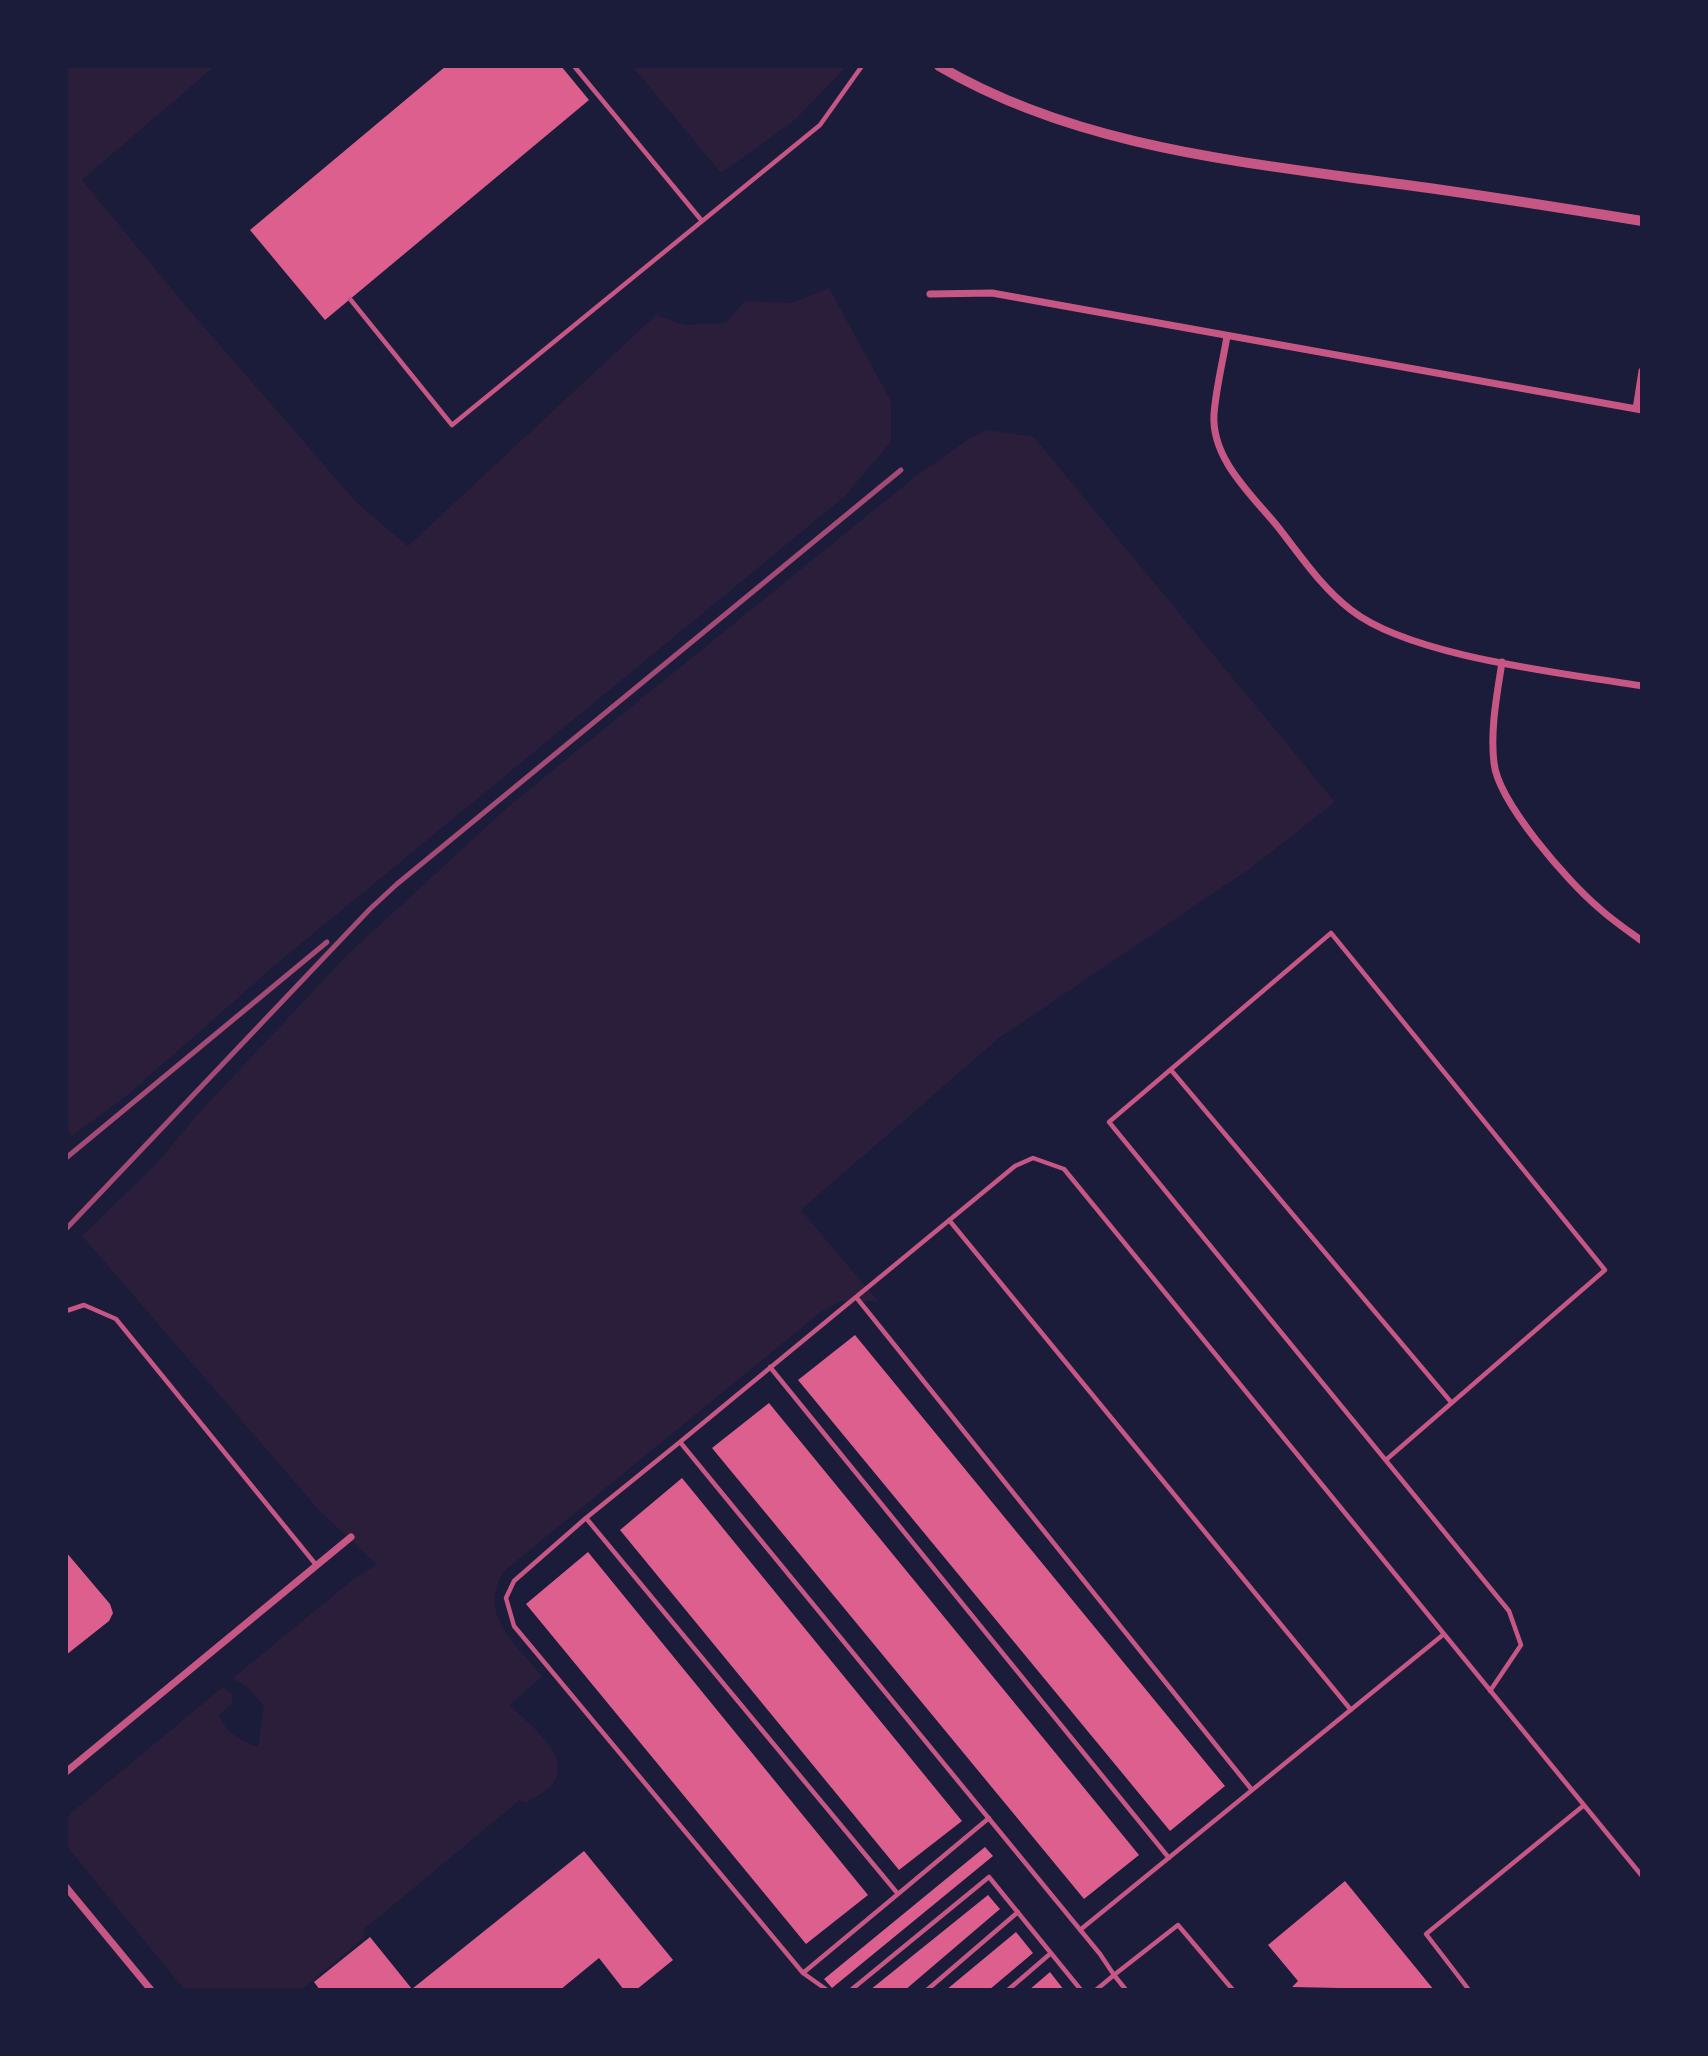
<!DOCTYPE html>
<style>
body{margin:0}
#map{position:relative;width:1708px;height:2056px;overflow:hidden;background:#1b1b3a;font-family:Rubik,sans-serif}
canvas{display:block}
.frame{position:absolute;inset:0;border:68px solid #1b1b3a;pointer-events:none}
</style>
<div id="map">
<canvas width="1708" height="2056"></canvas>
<div class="frame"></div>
</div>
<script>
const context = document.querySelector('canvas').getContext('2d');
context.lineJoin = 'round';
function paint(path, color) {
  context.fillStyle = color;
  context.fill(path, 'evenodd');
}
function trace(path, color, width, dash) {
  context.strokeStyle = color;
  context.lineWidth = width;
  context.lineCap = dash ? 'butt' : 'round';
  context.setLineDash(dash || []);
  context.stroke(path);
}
paint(new Path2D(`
 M66 67H214L82 180 185 305 358 504 408 546 656 315 685 325 726 323 745 301 791 303 829 288 891 401V442L844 497 280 961 125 1097 72 1136 66 1128Z
 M633 67H846L795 120 721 173Z
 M987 430 1034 437 1335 802 1252 867 999 1038 801 1210 878 1301H840L822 1311 503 1572C478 1617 516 1643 542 1676L510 1705C528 1724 573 1755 553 1784 547 1792 533 1798 526 1803L520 1800 363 1930 365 1937 302 1989H184L68 1848 66 1822 72 1812 223 1687 232 1694V1703L219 1715C225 1732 242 1742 258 1747L264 1706 249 1689 233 1678 356 1577 377 1565 318 1509 82 1236 159 1161 197 1115 348 954 509 806 916 476 969 439Z`), '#2a1e3b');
paint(new Path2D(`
 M446 66H561L589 100 325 320 250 230Z
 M855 1335 1225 1786 1170 1831 798 1380Z
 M769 1403 1139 1855 1084 1899 712 1448Z
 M682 1478 962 1821 899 1870 620 1530Z
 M66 1552 110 1604 113 1613 109 1621 66 1655Z
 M588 1552 868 1895 806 1944 526 1604Z
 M985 1847 993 1856 832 1988 824 1979Z
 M584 1851 673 1960 636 1990H624L599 1958 560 1990H320L314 1982 370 1937 412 1989Z
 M1345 1881 1434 1990 1292 1987 1298 1981 1268 1945Z
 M988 1895 1000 1909 905 1990H870Z
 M1016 1932 1033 1953 989 1990H946Z
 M1050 1972 1064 1990H1029Z`), '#dd5f8e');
trace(new Path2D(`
 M574 66 702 221
 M350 299 452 425 820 125 862 66
 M1171 1070 1451 1402
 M949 1220 1351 1710
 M856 1297 1252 1790
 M66 1311 84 1305 116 1319 317 1566
 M770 1367 1169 1858
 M680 1442 1015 1166 1033 1158 1064 1169 1444 1634 1080 1930
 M1387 1459 1605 1270 1331 933 1109 1122 1509 1611 1521 1645 1490 1691
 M586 1518 514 1581 506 1598 514 1626 803 1973 898 1894
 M1444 1634 1642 1876
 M989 1818 898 1894 586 1518 680 1442 1100 1954 1114 1975 1178 1925 1233 1990
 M803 1973 827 1990
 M851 1990 989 1877 1081 1990
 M927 1990 1018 1912
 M1008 1990 1051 1953
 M1096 1990 1114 1975 1126 1990
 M1469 1990 1426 1934 1583 1806`), '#c65784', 4.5);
trace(new Path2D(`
 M930 294 992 293 1642 410
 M1227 336C1223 361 1216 388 1214 414 1211 459 1252 495 1278 527 1300 555 1322 588 1351 610 1411 657 1564 673 1642 686
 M1636 409 1642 371
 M1502 662C1497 695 1490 729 1494 763 1498 802 1568 882 1599 908 1612 920 1627 930 1642 941
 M66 1772 351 1537
 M66 1887 151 1990`), '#c65784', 7);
trace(new Path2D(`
 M939 66C1073 145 1233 161 1384 182 1470 193 1556 207 1642 221`), '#c65784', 10);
trace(new Path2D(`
 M66 1158 327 942
 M66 1229 370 909 397 884 901 470`), '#a44b75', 5);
</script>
